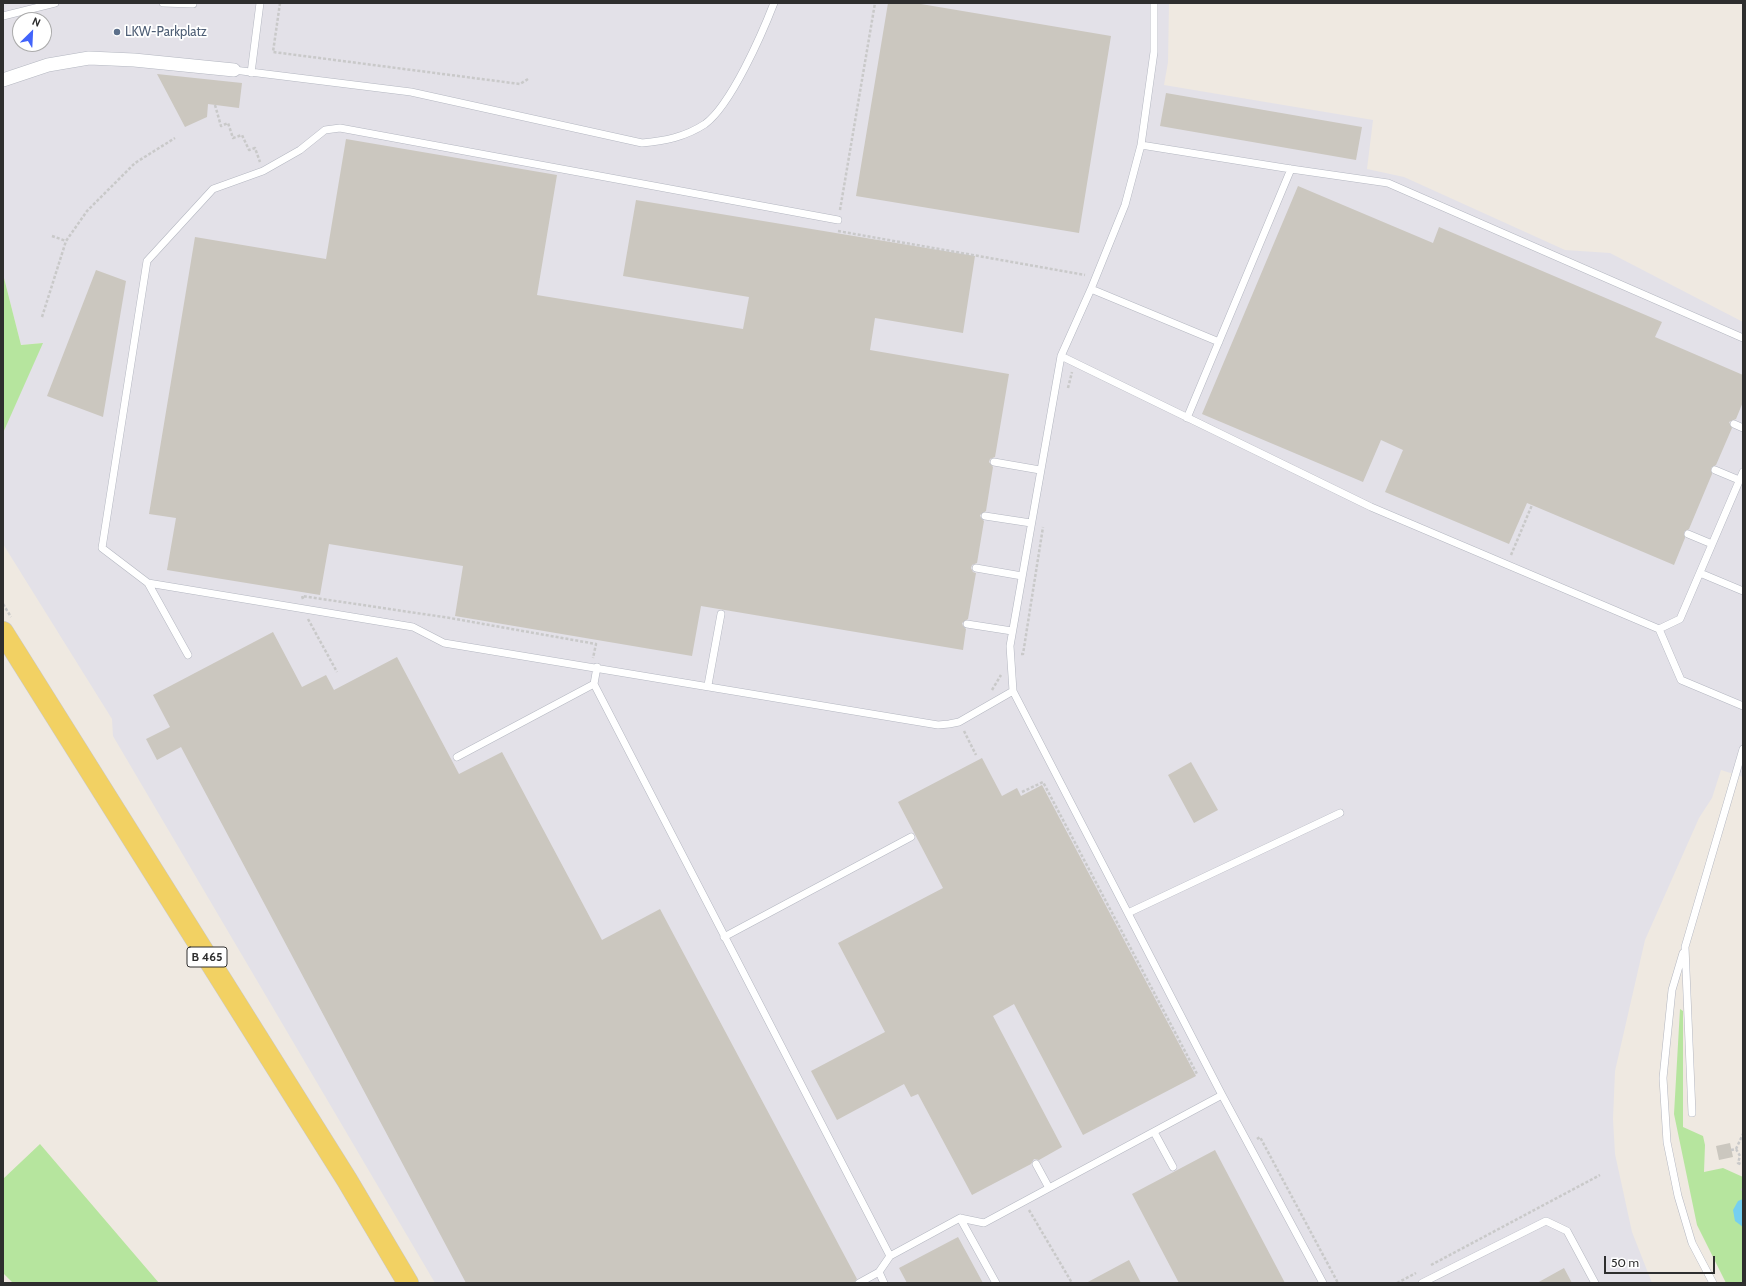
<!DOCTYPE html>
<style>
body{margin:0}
#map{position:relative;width:1746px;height:1286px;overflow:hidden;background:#efe9e1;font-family:Cabin,sans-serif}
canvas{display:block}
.frame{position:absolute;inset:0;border:4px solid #2e2e2e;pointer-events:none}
.north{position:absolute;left:12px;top:12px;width:40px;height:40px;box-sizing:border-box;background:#fff;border:1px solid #ababab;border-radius:50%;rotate:24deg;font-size:11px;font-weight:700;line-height:16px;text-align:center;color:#2e2e2e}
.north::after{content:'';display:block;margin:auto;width:14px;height:18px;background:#4264fb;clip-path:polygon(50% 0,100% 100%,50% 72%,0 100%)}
.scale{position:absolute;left:1604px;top:1256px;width:111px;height:18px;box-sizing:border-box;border:2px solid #2e2e2e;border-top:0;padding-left:5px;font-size:12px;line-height:14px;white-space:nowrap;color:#2e2e2e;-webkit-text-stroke:3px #fff;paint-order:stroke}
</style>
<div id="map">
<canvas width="1746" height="1286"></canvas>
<div class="frame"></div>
<div class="north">N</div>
<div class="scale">50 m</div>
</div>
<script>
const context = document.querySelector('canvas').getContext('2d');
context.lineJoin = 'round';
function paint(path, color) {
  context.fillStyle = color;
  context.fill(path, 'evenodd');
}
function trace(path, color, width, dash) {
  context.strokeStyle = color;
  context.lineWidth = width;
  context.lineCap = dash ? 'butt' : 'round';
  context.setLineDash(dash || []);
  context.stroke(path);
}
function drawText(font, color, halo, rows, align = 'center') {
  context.font = font + ' Cabin,sans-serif';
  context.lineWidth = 3.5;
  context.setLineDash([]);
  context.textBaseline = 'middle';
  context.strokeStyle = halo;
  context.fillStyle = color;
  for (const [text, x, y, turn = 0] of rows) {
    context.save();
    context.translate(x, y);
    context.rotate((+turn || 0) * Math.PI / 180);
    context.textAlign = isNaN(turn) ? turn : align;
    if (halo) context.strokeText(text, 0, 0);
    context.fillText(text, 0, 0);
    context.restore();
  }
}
paint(new Path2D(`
 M3 3H1169L1168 62 1164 85 1373 120 1367 169 1404 177 1565 250 1610 253 1743 322V777L1721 770 1712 798 1699 818 1645 940 1615 1071 1613 1119 1615 1154 1632 1232 1652 1283H435L113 736 112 719 3 544V433L42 343 21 345 3 274ZM20 20H44V44H20Z`), '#e3e1e8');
paint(new Path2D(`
 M3 274 21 345 43 343 3 433Z
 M1680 1009 1683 1011V1127L1703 1136 1705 1145 1704 1172 1723 1168 1743 1177V1283H1726L1697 1225 1674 1114Z
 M40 1144 159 1283H13L3 1273V1179Z`), '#b6e59e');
paint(new Path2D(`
 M1743 1199V1227L1735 1221 1733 1210 1738 1201Z`), '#75cff0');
paint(new Path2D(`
 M888 3H915L1111 36 1079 233 856 196Z
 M157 74 242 83 239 108 208 104 207 117 185 127Z
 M1166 93 1362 127 1356 160 1160 126Z
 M346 139 557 175 537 295 743 329 749 297 623 276 636 200 975 256 963 333 875 318 870 350 1009 374 995 457 990 459 989 462 993 467 986 511 980 515 981 518 984 521 977 563 972 565 971 568 973 572 976 573 968 619 962 623 963 626 966 629 963 650 701 606 692 656 455 616 463 566 329 544 320 595 167 570 176 518 149 514 195 237 326 259Z
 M1298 186 1433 243 1439 227 1662 322 1655 337 1743 375V402L1736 419 1729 422 1732 428 1716 465 1711 468 1712 474 1689 529 1684 532 1685 538 1674 565 1527 503 1509 544 1385 492 1403 450 1381 440 1363 482 1202 414Z
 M96 270 126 281 103 417 47 396Z
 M273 632 302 687 326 675 334 690 397 657 459 774 502 752 602 940 660 909 857 1279 854 1283H466L181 747 157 760 146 739 170 727 153 695Z
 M982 758 1002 796 1017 788 1021 796 1042 785 1196 1076 1083 1135 1014 1004 993 1016 1062 1147 1039 1160 1034 1159 1031 1164 972 1195 918 1094 911 1097 904 1084 837 1120 811 1071 885 1032 838 943 943 888 898 802Z
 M1191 762 1218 810 1194 823 1168 775Z
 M1730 1143 1733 1157 1719 1160 1716 1146Z
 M1215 1150 1285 1283H1179L1132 1194Z
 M958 1237 983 1283H907L899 1268Z
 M1129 1260 1141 1283H1086Z
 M1564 1268 1572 1283H1537Z`), '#cbc7bf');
const lane = new Path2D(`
 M163 3 193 4
 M3 16 55 3
 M234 70 411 92 642 143C665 141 685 137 705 124 731 105 762 34 774 3
 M251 73 260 3
 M1141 145 1154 52V3
 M838 220 340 128 325 130 300 150 263 171 213 189 147 261 102 548 148 583 413 627 444 643 938 725 949 724 959 722 1013 691
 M1091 289 1219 342
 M1061 356 1371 507 1659 629 1680 619 1743 472
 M1187 418 1291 169
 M1734 424 1743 428
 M994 462 1040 470
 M1715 470 1739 480
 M985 516 1031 523
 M1688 534 1712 544
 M976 568 1022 576
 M1700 573 1743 591
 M148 583 188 655
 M967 624 1012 631
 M1659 629 1681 680 1743 706
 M597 667 594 684 890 1256 879 1272 884 1283
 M708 685 721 614
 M457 757 594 684
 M1128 913 1340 813
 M724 937 911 837
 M1683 953 1672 990 1663 1078 1667 1142 1678 1196 1692 1243 1713 1283
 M1692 1113 1685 947 1743 749
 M1154 1132 1173 1167
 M1036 1164 1049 1188
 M960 1218 996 1283
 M890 1256 960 1218 984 1223 1222 1095
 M859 1283 879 1272
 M1323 1283 1222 1095 1013 691 1010 646 1061 356 1091 289 1125 205 1141 145 1291 169 1388 183 1743 338
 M1422 1283 1546 1221 1567 1231 1595 1283`);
const street = new Path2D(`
 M3 80 48 65 89 58 134 60 234 70`);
const primary = new Path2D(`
 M3 632 347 1180 408 1283`);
trace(lane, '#b4b7c1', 8);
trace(street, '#b4b7c1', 14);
trace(primary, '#c9c9c9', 22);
trace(new Path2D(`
 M280 3 273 52 520 84 528 79
 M215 105 221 126 228 123 233 138 242 135 249 150 255 148 260 162
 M840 210 875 3
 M838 231 1085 275
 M52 236 66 241
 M42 317 66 241 87 211 135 163 175 138
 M1068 388 1072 372
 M1511 555 1532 505
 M303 599 302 596 450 618 596 644 593 658
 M3 604 11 617
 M308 619 337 672
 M1021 654H1023L1043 527
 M992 690 1001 675
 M964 731 976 755
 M1022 792 1043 782 1197 1074
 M1257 1139 1260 1137 1338 1283
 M1736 1149 1740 1156 1738 1163 1743 1165
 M1731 1150 1736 1149 1743 1134
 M1741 1189 1743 1190
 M1029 1210 1072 1283
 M1431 1265 1600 1175
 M1397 1283 1416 1273`), '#c9c9c9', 2.5, [3, 2]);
trace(lane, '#fff', 7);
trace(street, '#fff', 13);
trace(primary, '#f2d163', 21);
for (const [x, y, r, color] of [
 [117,32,4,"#5c6f8a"]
]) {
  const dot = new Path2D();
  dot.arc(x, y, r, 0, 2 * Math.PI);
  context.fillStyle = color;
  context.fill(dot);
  trace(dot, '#fff', 1.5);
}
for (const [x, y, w] of [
 [207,957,40]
]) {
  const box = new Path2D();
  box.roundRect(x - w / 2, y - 10, w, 20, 3);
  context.fillStyle = '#fff';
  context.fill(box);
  trace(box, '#2e2e2e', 1);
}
drawText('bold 12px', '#2e2e2e', null, [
 ["B 465",207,957]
]);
drawText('13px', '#4e5e75', '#fff', [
 ["LKW-Parkplatz",125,32]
], 'left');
</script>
